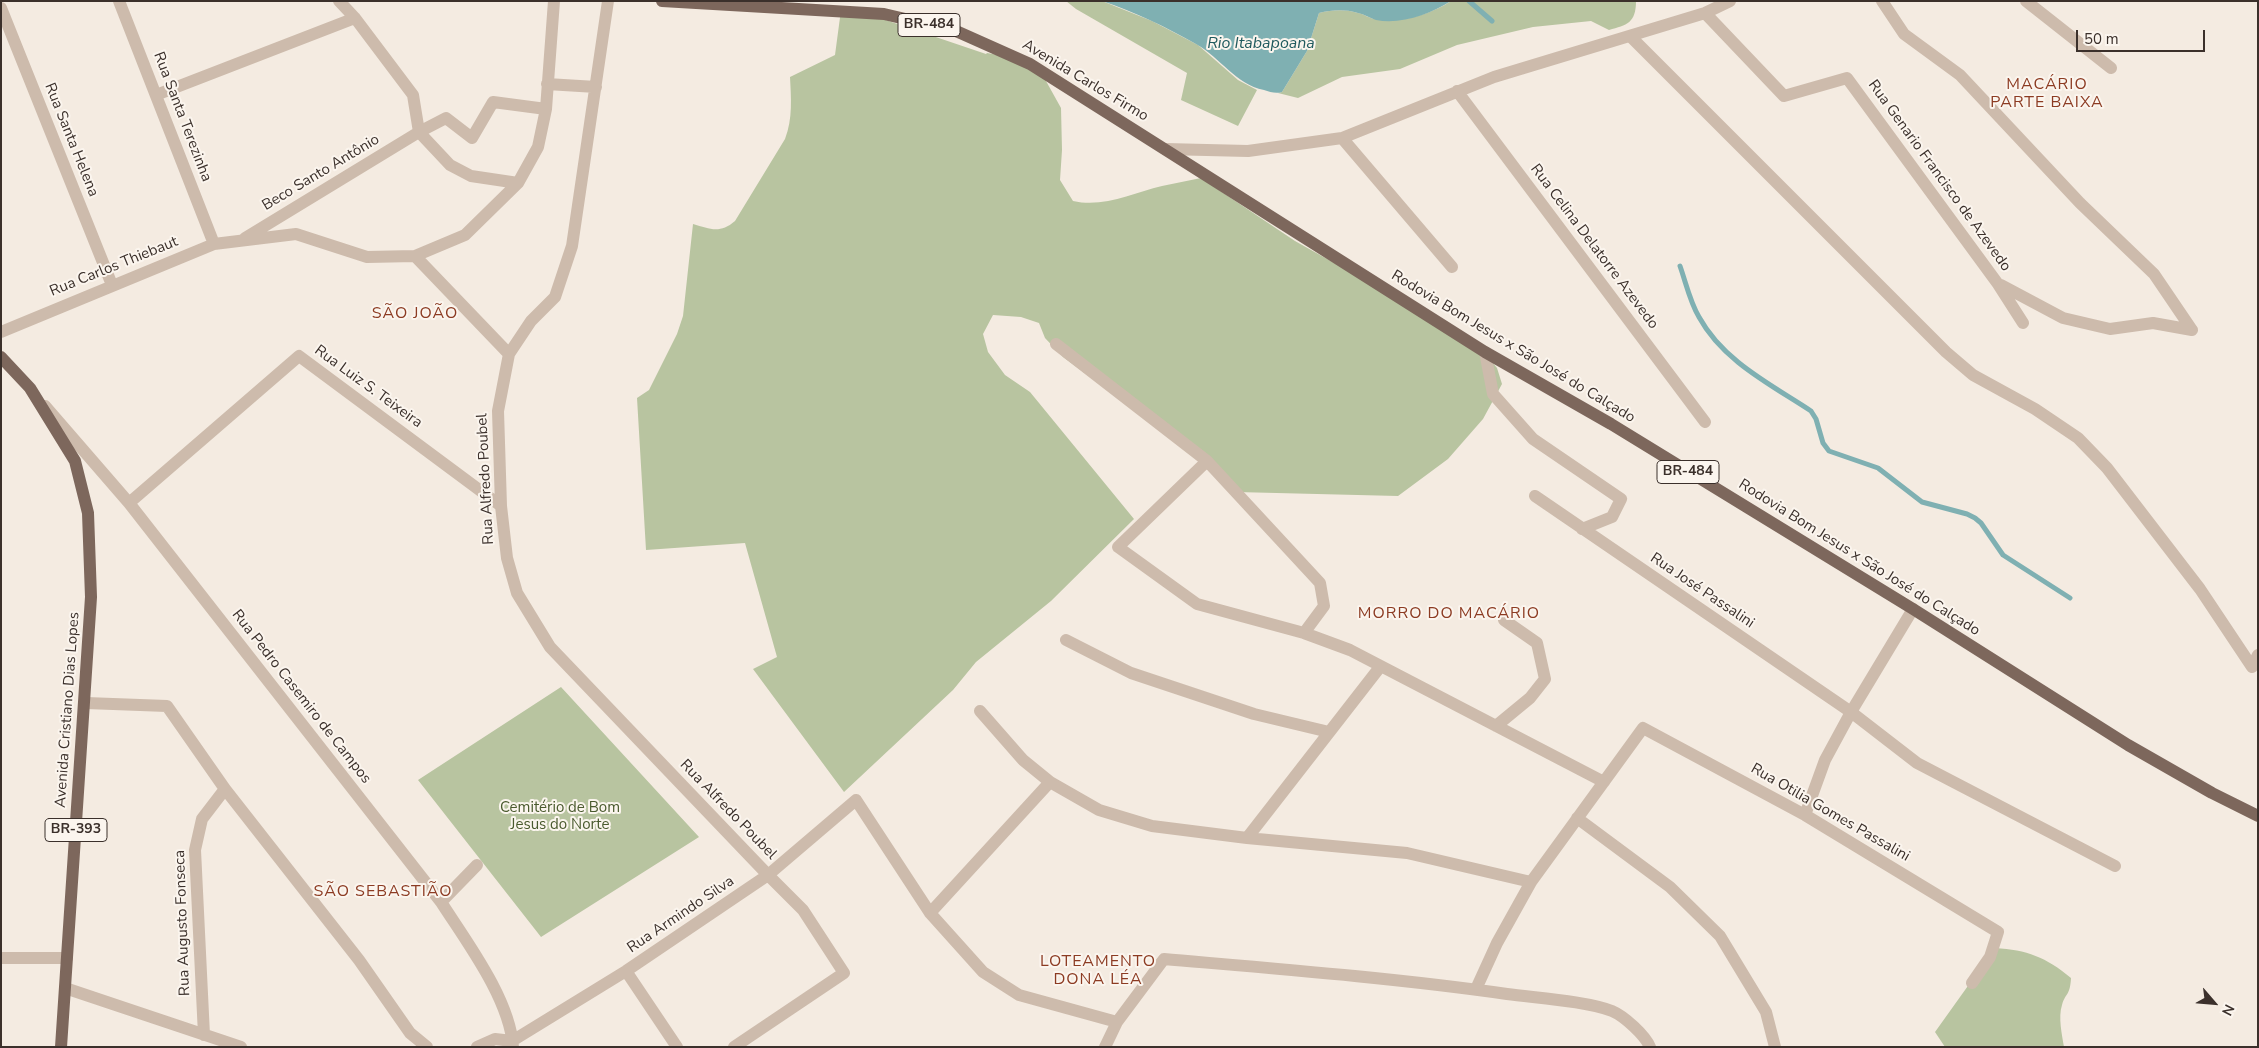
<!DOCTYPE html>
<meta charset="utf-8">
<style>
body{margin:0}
#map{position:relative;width:2259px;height:1048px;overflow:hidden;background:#f4ebe1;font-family:"Nunito Sans",sans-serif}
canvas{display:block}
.frame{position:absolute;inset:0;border:2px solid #3b302b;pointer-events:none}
.north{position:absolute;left:2189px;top:978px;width:50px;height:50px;-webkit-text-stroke:4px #fbf5ee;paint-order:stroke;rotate:117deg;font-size:14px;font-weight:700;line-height:20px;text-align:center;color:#3b302b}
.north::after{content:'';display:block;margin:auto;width:18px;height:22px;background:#3b302b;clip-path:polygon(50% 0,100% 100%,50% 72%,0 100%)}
.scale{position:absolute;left:2076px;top:30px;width:129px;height:22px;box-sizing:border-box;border:2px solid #3b302b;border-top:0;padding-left:6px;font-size:15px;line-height:18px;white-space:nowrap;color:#3b302b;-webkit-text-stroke:4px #fbf5ee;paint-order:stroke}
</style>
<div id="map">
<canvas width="2259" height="1048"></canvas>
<div class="frame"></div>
<div class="north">N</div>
<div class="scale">50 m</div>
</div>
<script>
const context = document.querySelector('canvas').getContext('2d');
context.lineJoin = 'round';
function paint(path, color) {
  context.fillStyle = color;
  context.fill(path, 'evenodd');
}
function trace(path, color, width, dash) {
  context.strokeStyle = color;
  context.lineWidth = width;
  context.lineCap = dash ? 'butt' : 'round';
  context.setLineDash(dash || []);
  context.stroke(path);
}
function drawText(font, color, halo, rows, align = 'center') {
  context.font = font + ' "Nunito Sans",sans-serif';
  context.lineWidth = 4;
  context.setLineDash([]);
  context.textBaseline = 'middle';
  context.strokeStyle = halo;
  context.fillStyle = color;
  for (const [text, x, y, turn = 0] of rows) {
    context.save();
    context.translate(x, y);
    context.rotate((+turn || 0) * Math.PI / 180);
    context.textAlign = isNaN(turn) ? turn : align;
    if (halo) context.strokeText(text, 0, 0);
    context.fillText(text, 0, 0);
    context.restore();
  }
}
paint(new Path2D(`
 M1066 1H1102L1152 21 1198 45 1238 80 1257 90 1238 126 1181 100 1187 73 1076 9Z
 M1451 1H1636C1636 23 1627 25 1609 30L1591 21 1533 27 1457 45 1400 69 1342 77 1298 98 1278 93 1282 92 1307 51 1319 13C1332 10 1344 9 1358 13 1364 14 1370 19 1376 19 1401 23 1430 15 1451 1Z
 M841 10H856L986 54 987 53 1015 58 1041 72 1061 108 1062 150 1060 180 1073 201C1104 208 1133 193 1162 186 1175 183 1188 181 1201 178L1295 241 1477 343 1497 368 1502 384 1483 419 1448 459 1398 496 1236 492 1186 448 1063 357 1045 338 1039 323 1021 317 993 315 983 334 988 352 1005 375 1030 392 1134 519 1051 601 976 662 953 690 844 792 753 669 777 657 745 543 646 550 637 398 649 390 677 334 683 316 693 224C710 229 720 234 735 221L785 139C793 118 791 98 790 77L835 55Z
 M561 687 699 837 541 937 418 780Z
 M1995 948C2027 950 2046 957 2071 978 2070 996 2066 992 2062 1005 2058 1017 2062 1035 2064 1047H1945L1935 1032Z`), '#b8c4a0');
paint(new Path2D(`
 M1102 1H1451C1430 14 1401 25 1376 20 1370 18 1364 14 1358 13 1344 9 1332 10 1319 13L1307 51 1282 92C1276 94 1270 92 1264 90 1235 84 1221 58 1196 44 1166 27 1135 12 1102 1Z`), '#7fb0b2');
trace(new Path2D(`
 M1469 1 1492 21
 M1680 266C1686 283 1690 302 1699 317 1723 361 1770 384 1811 411L1816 419 1823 443 1829 451 1878 468 1922 502 1967 514 1975 518 1981 523 2003 555 2070 598`), '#7fb0b2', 5);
trace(new Path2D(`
 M119 1 214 244
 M339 1 355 18 413 95 419 132 450 165 471 176 518 183
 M608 1 572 246 555 297 531 321 509 354 498 411 501 506 507 558 517 593 550 647 768 875 803 910 844 973 734 1047
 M1882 1 1904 34 1960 75 2080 203 2154 274 2192 330
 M2026 1 2111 68
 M1 8 112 285
 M1705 13 1784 96 1847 78 1998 284 2023 323
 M1630 36 1946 352 1973 375 2035 409 2078 438 2107 468 2200 589 2252 667 2258 655
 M547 84 596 87
 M1457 91 1705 422
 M156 95 355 18
 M1342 138 1452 267
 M1165 149 1248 151 1342 138 1494 77 1705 13 1730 1
 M245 238 419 132 446 118 472 138 493 102 546 109
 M415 256 509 354
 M2001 285 2063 318 2110 329 2153 323 2192 330
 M1 332 214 244 296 234 367 257 415 256 465 235 518 183 538 147 546 109 554 1
 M1056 344 1207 461 1320 583 1324 606 1304 633
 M1485 352 1493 394 1533 439 1621 499 1612 517 1582 529
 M45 406 129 503 441 902C466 941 510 999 513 1047
 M1207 461 1118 547 1197 604 1304 633 1350 650 1604 782
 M1535 496 1851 712 1917 763 2115 866
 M129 503 299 356 501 506
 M1066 640 1131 673 1254 714 1329 732
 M86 703 167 706 225 789 359 960 410 1033 427 1047
 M980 711 1023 760 1050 782 1099 810 1152 826 1247 838 1407 853 1531 882
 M1496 726 1530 698 1545 679 1537 643 1504 620
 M1805 815 1825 760 1851 712 1913 609
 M1577 818 1670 887 1720 936 1766 1012 1775 1047
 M1247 838 1380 667
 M441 902 477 865
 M930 913 1050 782
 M1 958H67
 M626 971 677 1047
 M65 988 241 1047
 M1476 989 1497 943 1531 882 1643 728 1805 815 1998 932 1990 957 1972 983
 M204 1035 195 850 202 819 225 789
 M512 1041 626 971 768 875 856 800 930 913 983 972 1019 995 1117 1022
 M477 1047 495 1039 512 1041
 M1105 1047 1117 1022 1164 959C1279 969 1394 978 1507 994 1536 998 1587 1001 1612 1011 1624 1016 1645 1035 1650 1047`), '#cdbbac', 12);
trace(new Path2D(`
 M662 1 884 14 956 31 1030 64 1485 352 1611 424 1913 609 2128 745 2212 793 2258 816
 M1 357 30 388 75 461 88 513 91 597 61 1047`), '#7d675c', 12);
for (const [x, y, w] of [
 [929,25,62],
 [1688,472,62],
 [76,830,62]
]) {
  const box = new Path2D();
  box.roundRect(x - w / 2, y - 11.5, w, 23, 4);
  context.fillStyle = '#fbf5ee';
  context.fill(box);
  trace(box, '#3b302b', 1);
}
drawText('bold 14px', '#3b302b', null, [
 ["BR-484",929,25],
 ["BR-484",1688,472],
 ["BR-393",76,830]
]);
drawText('15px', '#3b302b', '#fbf5ee', [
 ["Avenida Carlos Firmo",1085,81,31],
 ["Rua Santa Terezinha",182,117,69],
 ["Rua Santa Helena",71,140,68],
 ["Beco Santo Antônio",321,173,-31],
 ["Rua Genario Francisco de Azevedo",1939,176,54],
 ["Rua Celina Delatorre Azevedo",1594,247,53],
 ["Rua Carlos Thiebaut",114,267,-22],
 ["Rodovia Bom Jesus x São José do Calçado",1513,347,31],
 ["Rua Luiz S. Teixeira",368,387,36],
 ["Rua Alfredo Poubel",486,479,-93],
 ["Rodovia Bom Jesus x São José do Calçado",1859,558,32],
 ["Rua José Passalini",1702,591,34],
 ["Rua Pedro Casemiro de Campos",301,697,52],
 ["Avenida Cristiano Dias Lopes",68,710,-86],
 ["Rua Alfredo Poubel",728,810,46],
 ["Rua Otilia Gomes Passalini",1830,813,30],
 ["Rua Armindo Silva",681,915,-34],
 ["Rua Augusto Fonseca",183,923,-92]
]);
drawText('15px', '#4a5a2e', '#fbf5ee', [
 ["Cemitério de Bom",560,808],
 ["Jesus do Norte",560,825]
]);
drawText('italic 16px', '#1f5a5e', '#fbf5ee', [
 ["Rio Itabapoana",1261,44]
]);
context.letterSpacing = '1px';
drawText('16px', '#8c3b22', '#fbf5ee', [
 ["MACÁRIO",2047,85],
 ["PARTE BAIXA",2047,103],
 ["SÃO JOÃO",415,314],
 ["MORRO DO MACÁRIO",1449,614],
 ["SÃO SEBASTIÃO",383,892],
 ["LOTEAMENTO",1098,962],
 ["DONA LÉA",1098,980]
]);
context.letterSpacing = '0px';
</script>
